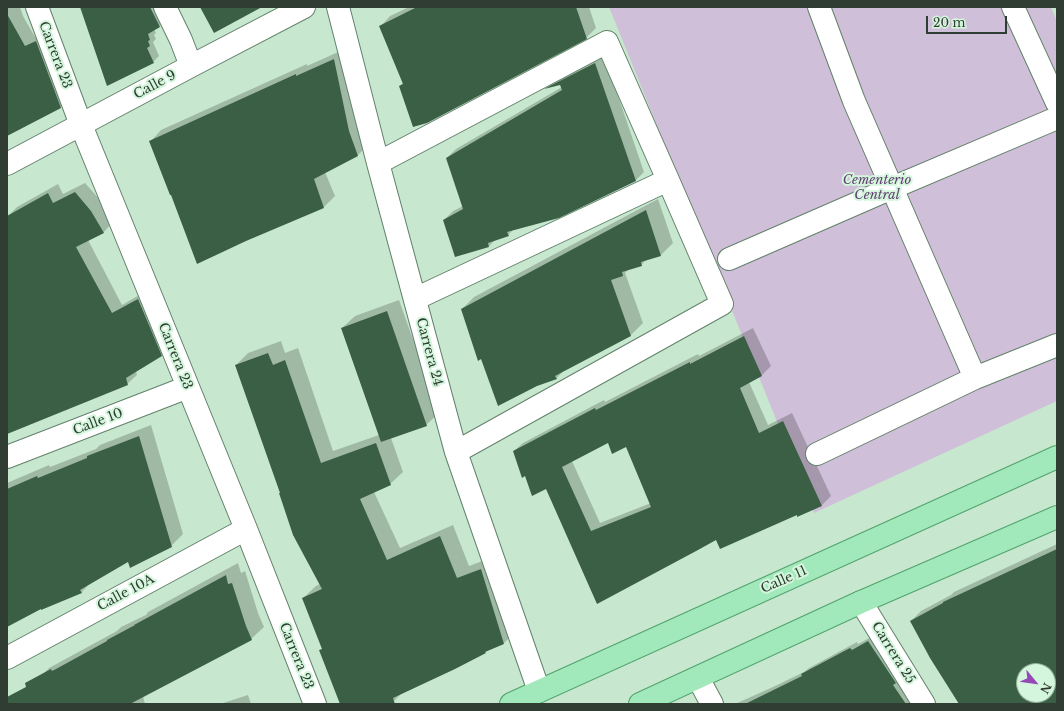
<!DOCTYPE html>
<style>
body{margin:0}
#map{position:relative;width:1064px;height:711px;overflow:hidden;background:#c7e8cf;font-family:"Libre Baskerville",serif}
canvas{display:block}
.frame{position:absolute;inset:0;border:8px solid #303d33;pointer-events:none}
.north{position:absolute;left:1016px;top:663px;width:40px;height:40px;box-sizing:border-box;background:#d4f6dc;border:1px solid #92ac98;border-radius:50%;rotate:119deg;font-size:11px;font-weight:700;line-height:16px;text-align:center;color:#303d33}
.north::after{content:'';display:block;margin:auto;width:14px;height:18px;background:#9748b8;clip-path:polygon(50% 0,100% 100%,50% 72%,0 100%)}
.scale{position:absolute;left:926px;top:16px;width:81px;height:18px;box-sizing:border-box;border:2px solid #303d33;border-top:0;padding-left:5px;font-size:12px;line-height:14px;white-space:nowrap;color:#303d33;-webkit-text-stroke:3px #d4f6dc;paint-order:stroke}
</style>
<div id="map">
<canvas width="1064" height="711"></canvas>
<div class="frame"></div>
<div class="north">N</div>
<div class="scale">20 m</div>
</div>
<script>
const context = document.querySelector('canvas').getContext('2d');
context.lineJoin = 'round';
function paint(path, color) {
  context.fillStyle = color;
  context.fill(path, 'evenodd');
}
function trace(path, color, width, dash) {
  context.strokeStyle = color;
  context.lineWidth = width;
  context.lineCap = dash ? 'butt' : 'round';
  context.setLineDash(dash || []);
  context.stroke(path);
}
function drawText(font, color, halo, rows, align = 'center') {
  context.font = font + ' "Libre Baskerville",serif';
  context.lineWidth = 4;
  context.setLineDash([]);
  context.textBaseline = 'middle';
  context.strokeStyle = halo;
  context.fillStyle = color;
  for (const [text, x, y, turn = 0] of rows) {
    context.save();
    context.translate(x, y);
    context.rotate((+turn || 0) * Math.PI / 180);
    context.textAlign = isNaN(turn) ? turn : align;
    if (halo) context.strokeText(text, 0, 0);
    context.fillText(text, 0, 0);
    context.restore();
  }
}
paint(new Path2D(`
 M609 7H1051L1057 22V401L814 513Z`), '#d0bfd8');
paint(new Path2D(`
 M7 7H20L23 16 35 37 46 32 70 97 61 107 7 136Z
 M81 7H159L165 20 159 26 154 29 156 33 154 35 156 39 153 42 159 56 153 62Z
 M409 7H589L596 28 586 38 400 86 404 82 380 27 390 16Z
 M345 49 368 145 357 156 325 172 335 196 324 207 245 240 151 141 161 130 307 64V66Z
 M604 55 644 172 635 181 514 229 508 235 496 239 489 246 456 256 444 220 453 211 463 206 447 158 456 149 562 87 560 84 548 87 554 81Z
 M85 183 101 201 112 223 103 233 88 240 122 305 148 290 171 346 161 355 136 371 137 375 127 384 7 434V217L17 207 58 184 63 194Z
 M658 199 673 243 661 255 648 258 641 265 629 269 625 273 643 323 631 335 564 370 556 379 482 358 462 309 474 297Z
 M399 300 439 413 426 425 391 438 403 472 390 484 374 492 400 548 453 525 469 566 493 557 516 631 504 643 487 650 485 652 401 694 394 701 387 704H341L320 651 323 648 303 598 316 586 320 584 281 493 236 365 248 353 281 341 285 353 298 348 333 451 379 435 342 328 355 316Z
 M753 328 771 366 762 375 749 382 768 425 792 413 831 496 822 505 798 515 797 513 716 538 598 603 546 487 526 475 514 451 523 443 604 400 605 402 698 354 699 356ZM608 442 626 446 651 503 600 523 572 461Z
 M151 425 183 534 171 546 129 561 91 582 81 593 42 607 7 626V483L49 465 50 467 96 449 100 445Z
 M1057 544V704H961L911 621 921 611 951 595 954 592ZM1024 671H1048V695H1024Z
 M238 563 241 573 245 571 258 613 264 627 251 639 143 696 145 704H45L37 680 49 668 117 631 121 627 146 615 148 612Z
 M875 635 916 704H735L773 687 804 672 809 668 857 642 858 644Z
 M248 695 251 704H220Z`), '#0003');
paint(new Path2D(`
 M80 7H150L160 27 148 34 150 40 148 41 150 46 147 48 154 63 107 86Z
 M200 7H262L214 33Z
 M417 7H576L587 39 427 123 413 127 399 86 403 84 379 26Z
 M7 14 25 46 36 41 61 108 7 136Z
 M334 59 349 131 358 156 314 179 324 208 246 241 197 264 171 195H170L149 141 296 74V76Z
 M595 63 636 181 559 218 507 232 509 236 488 243 489 247 455 257 443 220 463 209 446 158 562 90 560 85 544 89Z
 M75 192 91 211 104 233 76 247 112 313 138 299 162 356 126 378 128 385 7 434V216L48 193 53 203Z
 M646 210 661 256 641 262 642 266 622 272 623 276 611 280 631 336 555 376 557 379 537 386 498 406 481 359 478 361 461 309Z
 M387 311 427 426 381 442 341 328Z
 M744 336 762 376 740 388 759 433 783 421 822 506 797 517V515L720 549 716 540 698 550 597 604 546 489 532 496 525 476 522 478 513 451 595 408 596 410 690 362V364ZM608 443 612 454 626 447 651 507 591 531 562 467Z
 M268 353 273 365 285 360 321 463 376 443 391 485 360 499 387 560 440 536 457 578 481 569 504 644 485 652 486 653 455 669 393 698 395 704H340L319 650 322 649 302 598 322 589 293 535 279 493H280L235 365Z
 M139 436 172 547 130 568 128 562 80 590 82 593 41 610V609L7 627V489L37 476 38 478 87 458V456Z
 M1057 549V704H959L930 658 910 621 943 603V602ZM1024 671H1048V695H1024Z
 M226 575 228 584 232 583 246 626 252 640 130 704H7V697L26 687 25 683 51 669 52 671 56 669 107 641V640L135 625H134Z
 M868 641 896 683 893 685 906 704H745L802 676 801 674 850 648 852 650Z`), '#3a5f44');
const minor = new Path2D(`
 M37 7 81 125 246 529 315 704
 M165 7 181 40 191 66
 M338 7 378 163 456 452 539 691
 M819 7 854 101 975 378
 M1013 7 1057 103
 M378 163 607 42 668 180 722 304 456 452
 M7 164 191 66 304 7
 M729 259 892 188 1057 118
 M415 299 668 180
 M817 454 975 378 1057 345
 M7 457 188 387
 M861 602 924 704
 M7 658 246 529
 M698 678 712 704`);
const major = new Path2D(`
 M511 704 1057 457
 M640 704 861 602 1057 517`);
trace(minor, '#63816b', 24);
trace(major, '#51a26d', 24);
trace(minor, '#fff', 22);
trace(major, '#a1e8ba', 22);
drawText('13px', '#303d33', '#d4f6dc', [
 ["Carrera 23",55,55,69],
 ["Calle 9",155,85,-28],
 ["Carrera 24",429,352,75],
 ["Carrera 23",175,356,68],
 ["Calle 10",98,422,-21],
 ["Calle 11",784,580,-24],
 ["Calle 10A",126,593,-28],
 ["Carrera 25",893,653,58],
 ["Carrera 23",296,656,68]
]);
drawText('italic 13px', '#613e71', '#d4f6dc', [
 ["Cementerio",877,180],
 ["Central",877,195]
]);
</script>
